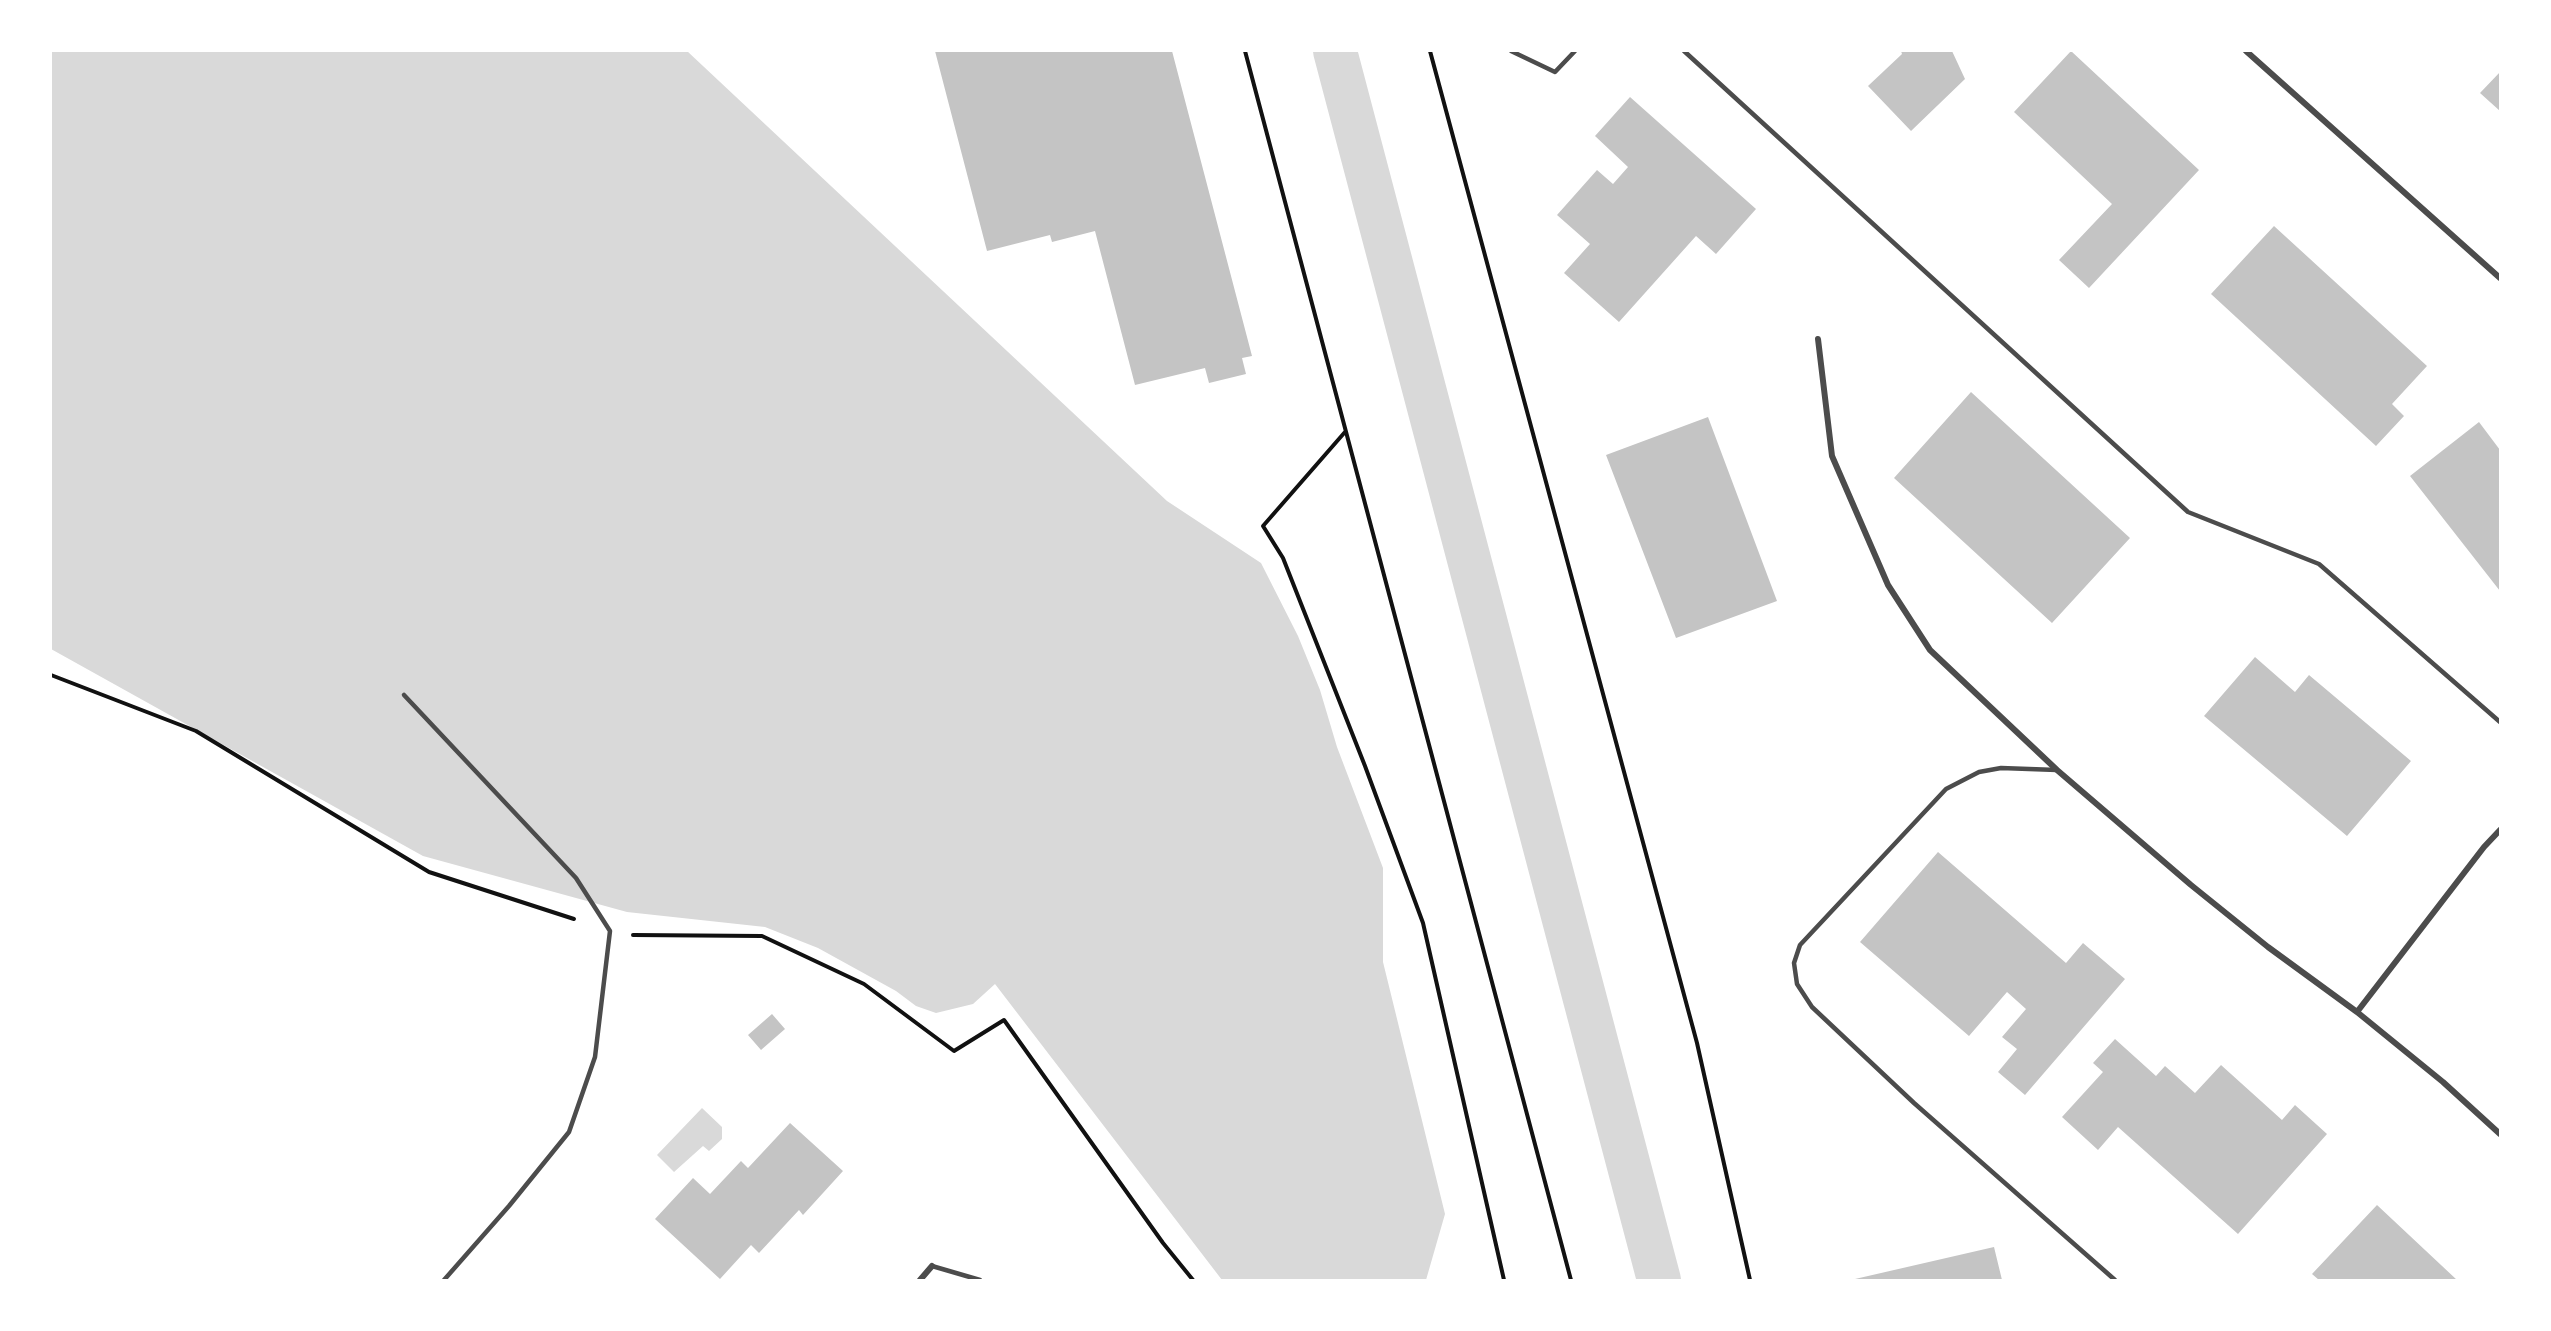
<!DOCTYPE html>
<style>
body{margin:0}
#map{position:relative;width:2551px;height:1331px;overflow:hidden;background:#fff;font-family:"Nunito Sans",sans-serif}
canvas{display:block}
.frame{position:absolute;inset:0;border:52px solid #fff;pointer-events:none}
</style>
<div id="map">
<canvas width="2551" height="1331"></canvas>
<div class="frame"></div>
</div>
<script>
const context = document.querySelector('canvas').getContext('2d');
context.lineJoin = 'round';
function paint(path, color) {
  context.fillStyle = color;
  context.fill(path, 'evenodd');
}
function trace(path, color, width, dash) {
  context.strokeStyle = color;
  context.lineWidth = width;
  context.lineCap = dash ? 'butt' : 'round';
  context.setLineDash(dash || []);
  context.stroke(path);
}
paint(new Path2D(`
 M51 51H687L1167 501 1261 563 1298 636 1320 690 1337 747 1383 868V962L1445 1214 1426 1280H1222L995 984 973 1004 936 1013 916 1006 896 991 818 948 765 927 627 912 423 856 51 649Z
 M702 1108 722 1127V1139L709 1151 703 1146 674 1172 657 1155Z`), '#d9d9d9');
trace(new Path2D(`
 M1335 51 1659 1280`), '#d9d9d9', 44);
paint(new Path2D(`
 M935 51H1172L1252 356 1242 358 1246 374 1209 383 1205 368 1135 385 1095 231 1052 242 1050 235 987 251Z
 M1901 51H1952L1965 79 1911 131 1868 86 1902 54Z
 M2071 51 2199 170 2089 288 2059 260 2112 204 2014 112Z
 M2500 72V111L2480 93Z
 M1630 97 1756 209 1716 254 1696 236 1619 322 1564 273 1590 244 1557 215 1597 170 1613 184 1628 167 1595 136Z
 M2274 226 2427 366 2392 404 2404 416 2376 446 2211 294Z
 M1971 392 2130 538 2052 623 1894 478Z
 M1708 417 1777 601 1676 638 1606 455Z
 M2479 422 2500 450V591L2410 476Z
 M2255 657 2295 692 2309 675 2411 761 2347 836 2204 716Z
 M1938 852 2066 963 2083 943 2125 979 2025 1095 1998 1072 2017 1049 2002 1037 2026 1009 2007 992 1969 1036 1860 942Z
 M772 1014 785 1029 761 1050 748 1035Z
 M2115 1039 2156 1076 2165 1066 2195 1093 2221 1065 2282 1120 2295 1105 2327 1134 2238 1234 2118 1127 2098 1150 2062 1117 2103 1072 2093 1063Z
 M790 1123 843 1171 803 1215 799 1210 759 1253 751 1245 720 1279 655 1219 693 1178 710 1194 741 1161 748 1168Z
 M2377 1205 2457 1280H2319L2312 1274Z
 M1994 1247 2002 1280H1855V1279Z`), '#c4c4c4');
trace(new Path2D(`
 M1245 51 1571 1280
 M1430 51 1697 1043 1750 1280
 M1345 432 1263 526 1283 558 1365 766 1423 923 1504 1280
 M51 675 196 731 429 872 574 919
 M633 935 762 936 864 984 954 1051 1004 1020 1163 1243 1193 1280`), '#111', 4);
trace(new Path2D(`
 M1511 51 1555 72 1575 51
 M1684 51 2188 512 2319 564 2500 722
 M404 695 576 878 610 931 595 1057 569 1132 509 1206 444 1280
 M2057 770 2001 768 1979 772 1946 789 1800 945 1794 963 1797 984 1812 1007 1914 1103 2115 1280
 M932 1266 980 1280`), '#4c4c4c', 4.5);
trace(new Path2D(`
 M2246 51 2500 278
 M1818 339 1832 456 1888 585 1930 650 2057 770 2191 885 2268 947 2357 1012 2443 1082 2500 1134
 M2357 1012 2484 847 2500 830
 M920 1280 932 1266`), '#4c4c4c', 6);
</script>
